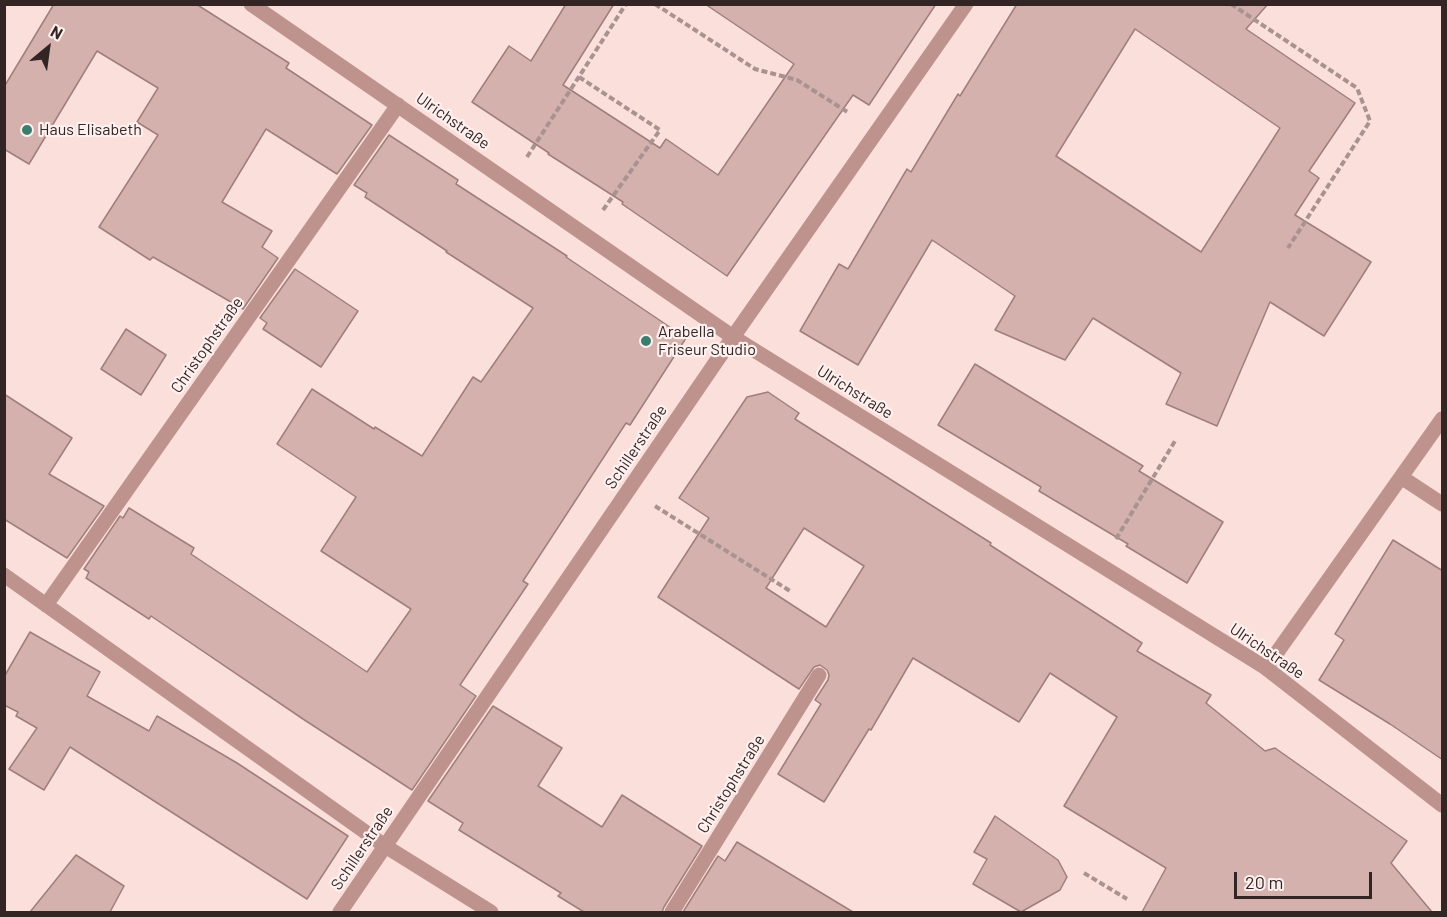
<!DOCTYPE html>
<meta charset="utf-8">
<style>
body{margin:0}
#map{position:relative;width:1447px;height:917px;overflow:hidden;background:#fbdfdb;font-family:Barlow,sans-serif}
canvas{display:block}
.frame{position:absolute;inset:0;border:6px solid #322523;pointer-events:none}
.north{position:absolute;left:18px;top:18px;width:60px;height:60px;-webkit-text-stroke:4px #fef0ee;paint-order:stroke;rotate:29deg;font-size:16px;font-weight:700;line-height:24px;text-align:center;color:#322523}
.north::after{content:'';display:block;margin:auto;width:21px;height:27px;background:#322523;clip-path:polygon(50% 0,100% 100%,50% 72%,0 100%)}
.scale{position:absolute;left:1234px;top:872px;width:138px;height:27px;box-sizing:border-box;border:3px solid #322523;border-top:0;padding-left:8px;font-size:18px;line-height:21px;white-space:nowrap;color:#322523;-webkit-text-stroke:4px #fef0ee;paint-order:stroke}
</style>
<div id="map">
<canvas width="1447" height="917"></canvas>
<div class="frame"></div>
<div class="north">N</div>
<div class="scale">20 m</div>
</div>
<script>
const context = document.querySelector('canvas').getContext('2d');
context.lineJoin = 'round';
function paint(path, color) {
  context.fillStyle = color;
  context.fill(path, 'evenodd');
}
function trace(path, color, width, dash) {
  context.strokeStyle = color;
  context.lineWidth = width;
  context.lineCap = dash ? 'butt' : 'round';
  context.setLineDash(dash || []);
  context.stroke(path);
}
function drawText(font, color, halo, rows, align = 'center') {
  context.font = font + ' Barlow,sans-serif';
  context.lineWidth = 4.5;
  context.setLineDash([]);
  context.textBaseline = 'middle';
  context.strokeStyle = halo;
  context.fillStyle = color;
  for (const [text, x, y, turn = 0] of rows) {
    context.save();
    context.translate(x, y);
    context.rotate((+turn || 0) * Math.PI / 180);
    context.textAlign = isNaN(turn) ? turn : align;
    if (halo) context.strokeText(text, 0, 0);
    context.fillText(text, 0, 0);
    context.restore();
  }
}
const building = new Path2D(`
 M54 4H196L289 63 286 68 372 125 337 174 266 129 222 202 272 231 262 247 278 258 243 309 153 257 150 260 99 227 158 135 137 122 158 88 97 51 29 164 4 149V87Z
 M566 4H614L563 85 660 148 666 139 718 175 794 64 705 4H936L869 105 853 95 727 276 622 204 623 202 548 154 549 153 472 102 509 46 531 61Z
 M1017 4H1268L1246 29 1355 103 1309 171 1319 178 1295 215 1371 262 1324 336 1270 302 1217 426 1166 404 1181 373 1093 318 1065 360 995 330 1015 296 932 240 858 365 800 331 839 264 848 269 907 169 911 172 958 94 960 96ZM1135 29 1280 128 1201 252 1056 156Z
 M389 135 458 180 456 184 567 256 566 257 686 338 630 425 626 423 523 581 528 584 460 685 476 696 412 790 303 719 151 616 149 619 86 578 89 572 84 569 120 516 123 518 129 508 194 548 191 554 367 672 411 609 321 551 356 497 277 444 312 389 374 429 375 427 422 456 473 377 481 382 533 308 446 252 447 251 365 197 367 193 354 185Z
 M295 269 358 311 321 367 263 329 267 323 260 318Z
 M126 329 166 355 141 395 101 369Z
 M975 364 1143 466 1139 471 1223 522 1187 583 1126 546 1128 544 1039 491 1041 487 938 425Z
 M768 392 799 413 795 419 991 543 990 545 1142 643 1137 651 1211 695 1206 703 1265 751 1275 748 1407 841 1391 863 1432 912H1142L1166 868 1064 806 1117 717 1050 673 1019 722 913 658 871 730 869 729 824 802 778 774 821 704 815 700 828 680 829 675 827 670 820 665 814 667 799 689 658 597 709 518 679 498 747 397ZM804 528 864 566 826 627 766 588Z
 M4 394 72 438 49 474 104 506 67 558 4 519Z
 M1393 540 1443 571V760L1390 724 1319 680 1344 640 1335 634Z
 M30 632 100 672 87 696 149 731 157 716 237 763 348 836 307 899 70 747 44 790 9 769 37 728 16 716 18 712 4 705V677Z
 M493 706 562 748 538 786 602 827 622 795 702 846 664 907 662 912H584L558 896 561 893 459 830 463 823 428 801Z
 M995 816 1058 860 1067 877 1060 890 1021 912 973 884 987 859 974 852Z
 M737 842 853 912H683L718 856 725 861Z
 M76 855 124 886 110 912H30Z`);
paint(building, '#d4b1ad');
trace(building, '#9f7e7b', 1.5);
trace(new Path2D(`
 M655 4 755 69 797 80 849 113
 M1231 4 1357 88 1370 121 1288 248
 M579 77 660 130 603 210
 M527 157 626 4
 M655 506 790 591
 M1116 539 1175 441
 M1084 873 1127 899`), '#a99390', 4, [6, 3]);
trace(new Path2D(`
 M1401 477 1442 504
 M1266 668 1442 419`), '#be938d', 15);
trace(new Path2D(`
 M251 4 733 337 1266 668 1442 805
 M4 575 385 846 491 912
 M46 605 398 105
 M340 912 733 337 966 4
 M672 912 819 675`), '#be938d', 15);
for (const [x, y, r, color] of [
 [27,130,6,"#3b7d6e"],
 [646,341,6,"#3b7d6e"]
]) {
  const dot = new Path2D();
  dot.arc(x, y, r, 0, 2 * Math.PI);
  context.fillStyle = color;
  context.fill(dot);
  trace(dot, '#fef0ee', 2);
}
drawText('16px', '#322523', '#fef0ee', [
 ["Ulrichstraße",453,121,35],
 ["Christophstraße",207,345,-55],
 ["Ulrichstraße",855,392,32],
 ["Schillerstraße",636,447,-56],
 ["Ulrichstraße",1267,651,34],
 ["Christophstraße",731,784,-58],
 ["Schillerstraße",362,848,-56]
]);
drawText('16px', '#322523', '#fef0ee', [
 ["Haus Elisabeth",39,130],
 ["Arabella",658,332],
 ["Friseur Studio",658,350]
], 'left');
</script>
